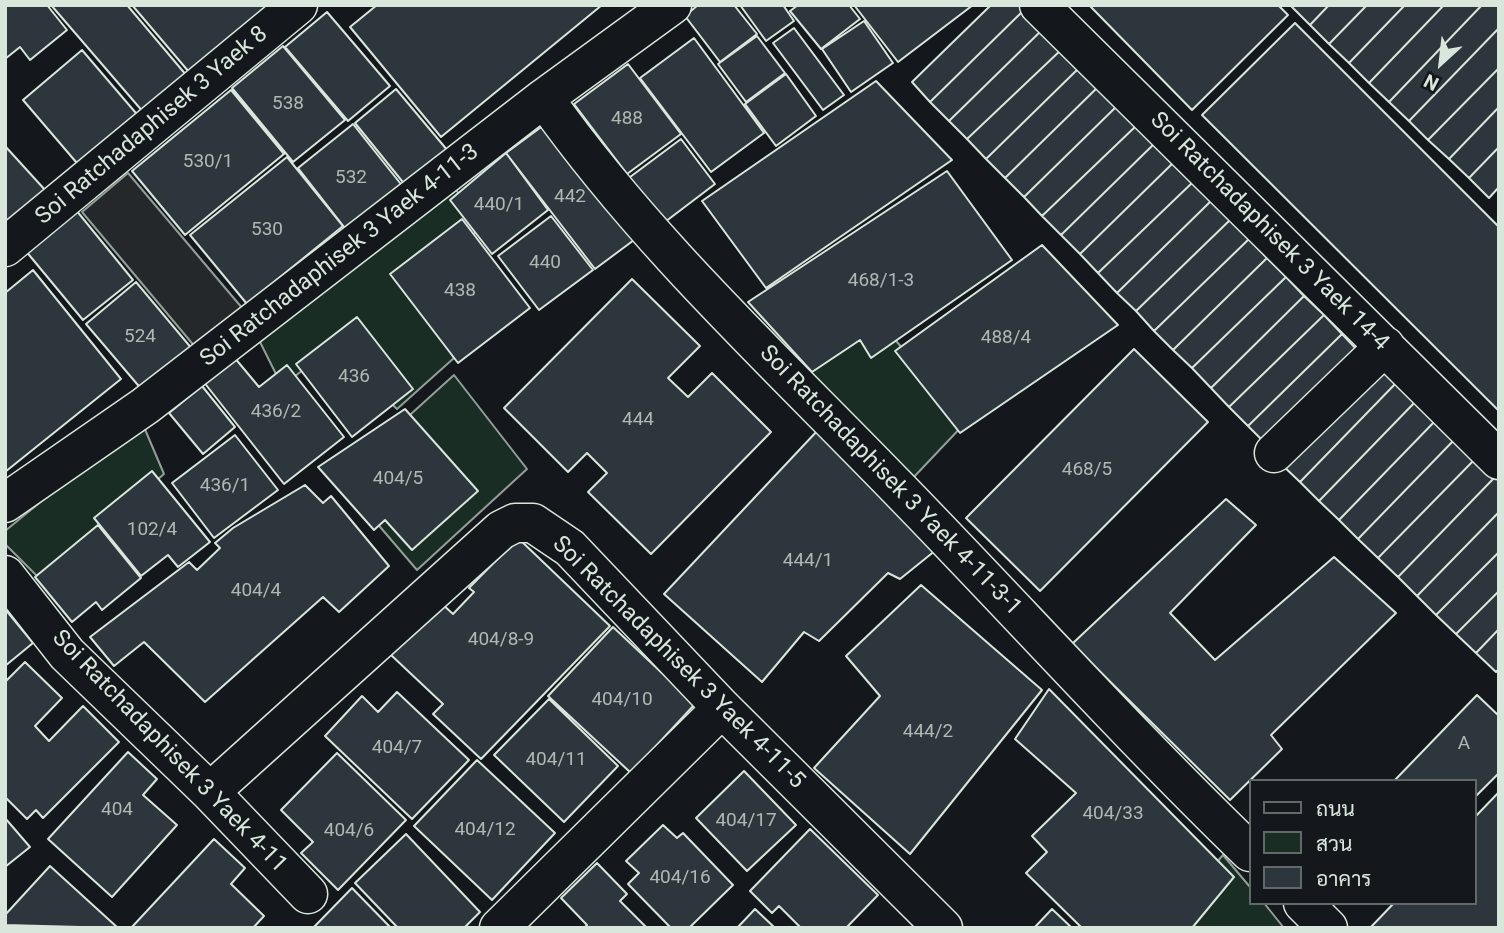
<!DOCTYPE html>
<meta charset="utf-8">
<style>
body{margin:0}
#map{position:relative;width:1504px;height:933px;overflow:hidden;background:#14181c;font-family:Roboto,Sarabun,sans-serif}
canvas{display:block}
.frame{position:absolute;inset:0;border:7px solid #d8e6dc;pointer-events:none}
.legend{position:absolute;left:1249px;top:779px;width:228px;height:126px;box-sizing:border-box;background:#14181c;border:2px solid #626a69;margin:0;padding:9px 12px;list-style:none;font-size:21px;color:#d8e6dc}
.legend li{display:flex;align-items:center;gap:14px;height:35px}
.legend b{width:35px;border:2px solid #626a69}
.north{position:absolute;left:1406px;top:28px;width:70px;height:70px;-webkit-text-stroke:5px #14181c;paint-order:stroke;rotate:207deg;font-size:19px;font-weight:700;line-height:28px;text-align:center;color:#d8e6dc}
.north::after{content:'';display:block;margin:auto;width:24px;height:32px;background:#d8e6dc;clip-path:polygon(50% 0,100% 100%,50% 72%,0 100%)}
</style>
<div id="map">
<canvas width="1504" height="933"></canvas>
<div class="frame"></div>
<ul class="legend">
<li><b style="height:9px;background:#14181c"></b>ถนน</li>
<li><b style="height:19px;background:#1a2d24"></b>สวน</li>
<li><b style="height:19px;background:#2c363c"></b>อาคาร</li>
</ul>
<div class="north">N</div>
</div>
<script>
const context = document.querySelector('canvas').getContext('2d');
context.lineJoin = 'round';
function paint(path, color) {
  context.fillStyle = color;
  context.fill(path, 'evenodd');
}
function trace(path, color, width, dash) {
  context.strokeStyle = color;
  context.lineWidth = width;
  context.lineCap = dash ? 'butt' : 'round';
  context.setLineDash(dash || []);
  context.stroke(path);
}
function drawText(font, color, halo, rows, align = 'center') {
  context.font = font + ' Roboto,sans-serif';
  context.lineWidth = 5;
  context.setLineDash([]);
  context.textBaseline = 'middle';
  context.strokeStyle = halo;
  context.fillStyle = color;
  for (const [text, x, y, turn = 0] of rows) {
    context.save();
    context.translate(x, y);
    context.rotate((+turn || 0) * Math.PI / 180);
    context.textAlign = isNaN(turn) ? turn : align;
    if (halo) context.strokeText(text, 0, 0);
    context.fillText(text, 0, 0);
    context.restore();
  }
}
const green = new Path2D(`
 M456 190 484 226 408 284 454 358 397 409 332 348 282 386 255 332Z
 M866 305 965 423 912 479 792 362Z
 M454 375 527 469 417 570 363 507 401 423Z
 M141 420 164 474 41 580 5 544V531Z
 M1223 855 1250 887V903H1264L1284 928H1159Z`);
paint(green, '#1a2d24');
trace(green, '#939e99', 2);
const parking = new Path2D(`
 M128 173 243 309 196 348 82 212Z`);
paint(parking, '#24282b');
trace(parking, '#939e99', 2);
const building = new Path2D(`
 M5 5H47L67 30 30 60 20 47 5 59Z
 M51 5H127L187 76 144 113Z
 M132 5H268L189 72Z
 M377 5H602L441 137 350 27Z
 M698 5H734L757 34 720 62 685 16Z
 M740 5H783L794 21 766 41Z
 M798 5H849L860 19 821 49 790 11Z
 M854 5H973L898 62Z
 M991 5H1020L1024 10 930 102 912 82Z
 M1089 5H1278L1288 15 1192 110Z
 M1290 5H1329L1310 25Z
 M1329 5H1367L1329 44 1310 25Z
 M1367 5H1405L1349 63 1329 44Z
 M1405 5H1444L1369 83 1349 63Z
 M1444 5H1482L1389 102 1369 83Z
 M1482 5H1499V28L1409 121 1389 102Z
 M1024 10 1043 29 949 121 930 102Z
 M327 12 390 86 348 121 285 47Z
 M864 21 893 63 851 92 822 49Z
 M1295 23 1499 227V411L1202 115Z
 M794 28 844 95 823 110 773 43Z
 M1499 28V68L1428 140 1409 121Z
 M1043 29 1062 49 967 139 949 121Z
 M757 36 785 73 746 102 718 64Z
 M694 38 764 133 711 172 640 78Z
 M283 46 345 120 293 162 232 88Z
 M1062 49 1080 67 986 159 967 139Z
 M82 50 141 119 82 169 23 100Z
 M628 64 681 134 627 174 574 104Z
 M1080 67 1099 86 1005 178 986 159Z
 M1499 68V107L1449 159 1428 140Z
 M786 74 816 116 776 146 745 104Z
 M876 81 952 160 766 288 702 201Z
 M1099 86 1118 105 1024 197 1005 178Z
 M396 89 448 151 406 186 355 123Z
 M231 90 284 154 185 235 132 171Z
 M1118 105 1137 125 1042 216 1024 197Z
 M1499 107V147L1469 178 1449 159Z
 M353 124 404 188 348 232 298 168Z
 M544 125 634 240 595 269 506 153Z
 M1137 125 1155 143 1061 235 1042 216Z
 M681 139 715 184 661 225 626 180Z
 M1155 143 1174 162 1080 254 1061 235Z
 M5 146 46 191 5 227Z
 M1499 147V187L1489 198 1469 178Z
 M506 153 548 210 492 254 450 200Z
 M287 157 343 226 247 304 190 235Z
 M1174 162 1193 182 1098 273 1080 254Z
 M947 171 1012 260 871 358 860 340 812 372 748 302Z
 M1193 182 1211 201 1117 293 1098 273Z
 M1211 201 1230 220 1136 311 1117 293Z
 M76 210 133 280 83 320 25 250Z
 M551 216 593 270 539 310 498 256Z
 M462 219 530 308 458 363 390 274Z
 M1230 220 1249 239 1154 331 1136 311Z
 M1249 239 1267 258 1173 350 1154 331Z
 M1042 245 1118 325 960 433 895 351Z
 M1267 258 1286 277 1192 368 1173 350Z
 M33 270 121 379 5 472V293Z
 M1286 277 1304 296 1211 388 1192 368Z
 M632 279 700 346 668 378 688 397 712 373 771 432 651 554 588 492 607 473 587 453 568 472 504 408Z
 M136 282 193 350 143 391 86 324Z
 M1304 296 1324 315 1229 407 1211 388Z
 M1324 315 1342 334 1248 426 1229 407Z
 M357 317 413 389 352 437 296 364Z
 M1342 334 1361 354 1267 445 1248 426Z
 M1134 349 1208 422 1040 591 966 518Z
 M234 357 259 387 287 365 344 437 284 484 203 381Z
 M1379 362 1398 381 1300 482 1280 463Z
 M1398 381 1417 400 1319 501 1300 482Z
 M202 386 235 427 203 454 169 413Z
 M1417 400 1437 419 1339 520 1319 501Z
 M405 409 478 491 412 550 385 520 374 530 318 467Z
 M1437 419 1456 438 1358 539 1339 520Z
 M818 430 936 550 900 579 888 573 819 641 804 632 762 682 664 594Z
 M235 435 278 490 214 538 172 483Z
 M1456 438 1477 457 1378 558 1358 539Z
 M1477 457 1496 476 1398 577 1378 558Z
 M152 471 210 542 178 567 168 555 141 576 94 518Z
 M1496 476 1499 479V512L1417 596 1398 577Z
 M305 485 323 503 331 496 389 566 339 612 323 597 205 702 144 642 114 666 90 637 189 562 197 570 220 548 215 543 233 528Z
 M1226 499 1256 525 1170 613 1215 660 1334 557 1396 613 1271 735 1282 749 1230 800 1072 644Z
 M1499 512V552L1436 615 1417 596Z
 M98 525 141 578 102 610 96 602 72 622 35 577Z
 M518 538 610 626 481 759 433 714 443 704 391 655 441 603 453 614 474 592 469 588Z
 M1499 552V591L1456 634 1436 615Z
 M921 585 1042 690 910 854 814 768 880 696 846 656Z
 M1499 591V629L1476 653 1456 634Z
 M5 609 33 643 5 666Z
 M613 627 695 704 631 773 548 696Z
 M1499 629V669L1496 672 1476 653Z
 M25 662 62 698 35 726 49 741 83 706 119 742 43 818 36 810 27 819 5 797V682Z
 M1049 689 1234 877 1192 928H1082L1026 873 1047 852 1032 836 1076 793 1015 739Z
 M397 692 469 760 412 819 325 736 362 696 378 712Z
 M1477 695 1499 716V773L1474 798V781H1394Z
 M549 699 618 766 564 822 494 755Z
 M128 752 157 779 143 795 177 825 112 897 48 839Z
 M337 753 406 820 338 890 301 853 313 842 281 810Z
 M477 760 555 833 492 900 414 826Z
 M744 771 796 825 747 871 696 818Z
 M1499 792V928H1370L1394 903H1474V818Z
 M5 818 30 847 5 867Z
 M663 825 677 838 683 833 733 885 689 928H671L628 884 639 873 626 861Z
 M810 829 878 895 846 928H801L779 906 772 913 750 891Z
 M406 834 480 912 464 928H398L355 883Z
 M214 839 245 868 231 884 264 916 253 928H131Z
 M597 863 627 894 620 901 647 928H584L587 925 561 898Z
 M50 866 118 928 5 925V915Z
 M352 888 391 928H313Z
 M755 909 775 928H737Z
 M1052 909 1072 928H1034Z`);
paint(building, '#2c363c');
trace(building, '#d8e6dc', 2);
const minor = new Path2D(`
 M1039 5 1499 460
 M544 98C645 241 775 361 896 486 1015 608 1128 734 1250 852
 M5 247 298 5
 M1274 453 1385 346
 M5 503 145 406 544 98 672 5
 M5 575 67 654 210 792 308 894
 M210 792 501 530 515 523H533L570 548 722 708 943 928
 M1303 903 1328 928
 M499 928 722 708`);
trace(minor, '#d8e6dc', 41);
trace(minor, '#14181c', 38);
drawText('19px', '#adbab4', null, [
 ["538",288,104],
 ["488",627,119],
 ["530/1",208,162],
 ["532",351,178],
 ["442",570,197],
 ["440/1",499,205],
 ["530",267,230],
 ["440",545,263],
 ["468/1-3",881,281],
 ["438",460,291],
 ["524",140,337],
 ["488/4",1006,338],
 ["436",354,377],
 ["436/2",276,412],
 ["444",638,420],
 ["468/5",1087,470],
 ["404/5",398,479],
 ["436/1",225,486],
 ["102/4",152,530],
 ["444/1",808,561],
 ["404/4",256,591],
 ["404/8-9",501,640],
 ["404/10",622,700],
 ["444/2",928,732],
 ["A",1464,744],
 ["404/7",397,748],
 ["404/11",556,760],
 ["404",117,810],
 ["404/33",1113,814],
 ["404/17",746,821],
 ["404/12",485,830],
 ["404/6",349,831],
 ["404/16",680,878]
]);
drawText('23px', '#d8e6dc', '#14181c', [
 ["Soi Ratchadaphisek 3 Yaek 8",152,126,-40],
 ["Soi Ratchadaphisek 3 Yaek 14-4",1269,232,45],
 ["Soi Ratchadaphisek 3 Yaek 4-11-3",340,256,-38],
 ["Soi Ratchadaphisek 3 Yaek 4-11-3-1",890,481,46],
 ["Soi Ratchadaphisek 3 Yaek 4-11-5",678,663,45],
 ["Soi Ratchadaphisek 3 Yaek 4-11",169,752,46]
]);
</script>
